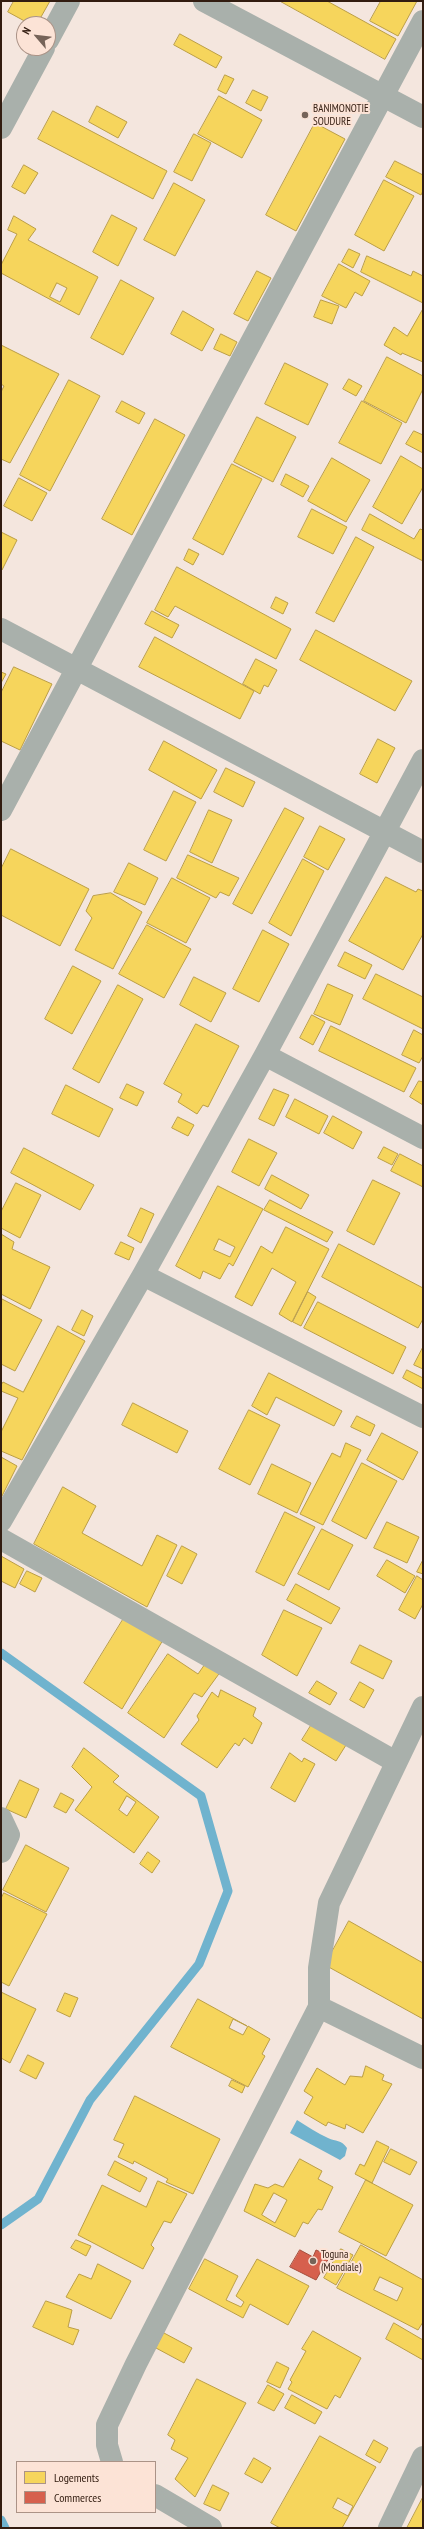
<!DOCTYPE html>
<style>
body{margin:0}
#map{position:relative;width:424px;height:2529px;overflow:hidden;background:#f4e6de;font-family:"PT Sans Narrow",sans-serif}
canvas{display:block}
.frame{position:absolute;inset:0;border:2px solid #321c10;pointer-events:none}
.legend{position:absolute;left:16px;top:2461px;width:140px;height:52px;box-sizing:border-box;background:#fce3d6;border:1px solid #ab9387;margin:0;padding:5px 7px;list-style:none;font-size:12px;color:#321c10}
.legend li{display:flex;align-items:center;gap:8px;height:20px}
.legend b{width:20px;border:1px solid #ab9387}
.north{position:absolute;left:16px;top:16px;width:40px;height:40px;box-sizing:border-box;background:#fce3d6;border:1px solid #ab9387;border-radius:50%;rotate:298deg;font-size:11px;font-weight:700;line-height:16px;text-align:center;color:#321c10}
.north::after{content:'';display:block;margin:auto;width:14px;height:18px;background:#766358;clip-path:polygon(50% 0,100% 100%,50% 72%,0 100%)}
</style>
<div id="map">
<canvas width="424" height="2529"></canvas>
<div class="frame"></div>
<ul class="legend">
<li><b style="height:11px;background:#f6d55c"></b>Logements</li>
<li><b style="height:11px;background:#d6604d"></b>Commerces</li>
</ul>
<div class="north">N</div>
</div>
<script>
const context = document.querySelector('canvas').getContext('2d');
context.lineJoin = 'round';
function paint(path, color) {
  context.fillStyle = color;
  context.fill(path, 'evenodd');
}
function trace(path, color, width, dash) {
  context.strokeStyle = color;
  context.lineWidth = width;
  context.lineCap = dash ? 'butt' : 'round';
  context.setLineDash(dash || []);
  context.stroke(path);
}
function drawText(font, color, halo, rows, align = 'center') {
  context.font = font + ' "PT Sans Narrow",sans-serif';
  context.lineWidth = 4;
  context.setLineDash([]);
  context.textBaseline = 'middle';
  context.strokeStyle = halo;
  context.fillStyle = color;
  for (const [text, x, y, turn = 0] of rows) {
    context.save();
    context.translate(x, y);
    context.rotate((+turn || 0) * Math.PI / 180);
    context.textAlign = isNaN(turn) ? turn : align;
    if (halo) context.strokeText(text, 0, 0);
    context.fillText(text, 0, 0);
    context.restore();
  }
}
paint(new Path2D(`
 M297 2120C307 2126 317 2133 328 2138 336 2142 341 2139 347 2148L345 2156 340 2160 290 2133Z`), '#70b3ce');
const homes = new Path2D(`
 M14 1H50L37 24H30L8 12Z
 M280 1H327L396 39 385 59Z
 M381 1H417L398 36 370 21Z
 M180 34 222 57 216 68 174 45Z
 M225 75 234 79 226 94 218 90Z
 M253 90 268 97 261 111 246 103Z
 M219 96 262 120 242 158 198 134Z
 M97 106 127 122 118 138 89 122Z
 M53 111 167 171 153 199 38 139Z
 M315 123 345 139 296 231 266 215Z
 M194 134 211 143 192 181 174 172Z
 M395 161 423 175V191L421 195 386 177Z
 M24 165 38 173 25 194 12 187Z
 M384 180 414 196 384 251 355 235Z
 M174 183 205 200 175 256 144 240Z
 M112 215 137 228 118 266 93 252Z
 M14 216 36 229 28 240 98 277 79 315 1 273V265L17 234 8 230ZM57 283 67 288 60 302 50 297Z
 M349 249 360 254 353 268 342 262Z
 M367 256 411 276 413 271 423 276V303L361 272Z
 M339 264 370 281 362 296 355 292 346 308 322 296Z
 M257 271 271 278 248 321 234 314Z
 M121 280 154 298 123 355 91 338Z
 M321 300 339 306 332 324 314 317Z
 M423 309V362L402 353 401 355 384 345 394 327 407 336Z
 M183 311 214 329 202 351 171 334Z
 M221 334 237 342 230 356 214 349Z
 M1 345 59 374 10 463 1 459V392L4 386 1 384Z
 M387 357 423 376V389L406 423 364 401Z
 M285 363 328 384 308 425 265 404Z
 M349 379 362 386 356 396 343 389Z
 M69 380 100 396 50 491 20 475Z
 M122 401 145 413 139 424 116 412Z
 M362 401 402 423 381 464 339 443Z
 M257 417 296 437 273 482 234 462Z
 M155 419 185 435 132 535 102 519Z
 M414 431 423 435V453L406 444Z
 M401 456 423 469V487L402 524 373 507Z
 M332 458 370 480 346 522 308 501Z
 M232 464 262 479 223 555 193 539Z
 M286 474 309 486 303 497 281 485Z
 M19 478 47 493 32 521 4 506Z
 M312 509 347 527 333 554 298 537Z
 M370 514 414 539 420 529 423 530V561L362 530Z
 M1 532 17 540 2 570 1 569Z
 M356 537 374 547 334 622 316 613Z
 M189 549 199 554 193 565 184 560Z
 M177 567 291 629 276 659 175 606 168 617 155 610Z
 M276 597 288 603 283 614 271 608Z
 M152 611 179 625 172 638 145 624Z
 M316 630 412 681 395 711 300 660Z
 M155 637 254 691 240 719 139 667Z
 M256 659 277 670 268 687 264 685 260 694 243 684Z
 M14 667 52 684 20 750 1 741V693Z
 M1 672 6 674 1 683Z
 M378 739 395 748 377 783 360 774Z
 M164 741 217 770 201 799 149 770Z
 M226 768 255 782 243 807 214 792Z
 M174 791 196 802 166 861 144 850Z
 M285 808 304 818 252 914 233 904Z
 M209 810 232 820 212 863 190 852Z
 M320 826 345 839 328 870 304 857Z
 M11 849 89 889 60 946 1 915V869Z
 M188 855 239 878 229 896 220 892 216 898 177 878Z
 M303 859 324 871 291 936 269 923Z
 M129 863 158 878 145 905 114 892Z
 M386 877 416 892 418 889 423 891V934L403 970 349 941Z
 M172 878 210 898 186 943 147 923Z
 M111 893 142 912 113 969 75 950 92 918 86 911 93 896Z
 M147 925 191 949 164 998 119 974Z
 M263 930 289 944 259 1002 233 989Z
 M345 952 372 965 365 979 338 966Z
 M73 966 101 981 72 1034 45 1019Z
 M376 974 423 997V1029L363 999Z
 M194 977 226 993 211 1022 180 1005Z
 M328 984 353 995 340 1025 314 1014Z
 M118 985 143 999 99 1083 73 1069Z
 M312 1015 325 1022 313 1045 300 1038Z
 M196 1024 239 1046 208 1107 203 1105 197 1114 178 1102 182 1094 164 1084Z
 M331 1026 416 1068 404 1092 319 1051Z
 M414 1030 423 1035V1056L419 1063 402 1055Z
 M419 1081 423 1082V1105L410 1097Z
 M127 1084 144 1092 137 1106 120 1098Z
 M66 1085 113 1109 99 1137 52 1114Z
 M274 1089 289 1095 274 1126 259 1119Z
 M295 1099 328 1116 319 1134 286 1117Z
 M333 1116 362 1132 353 1149 324 1133Z
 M178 1117 194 1125 188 1136 172 1128Z
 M249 1139 277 1153 259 1186 232 1172Z
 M384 1147 398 1154 392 1165 378 1158Z
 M24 1148 94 1185 80 1210 11 1173Z
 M400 1154 423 1166V1187L391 1171Z
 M272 1175 309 1195 301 1209 265 1189Z
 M373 1180 400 1193 374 1245 347 1231Z
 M16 1183 41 1195 20 1238 1 1228V1212Z
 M218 1186 263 1209 233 1266 229 1263 220 1279 203 1271 200 1279 176 1266ZM219 1239 235 1247 230 1257 214 1250Z
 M270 1200 333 1232 327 1242 264 1210Z
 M141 1208 154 1214 141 1243 128 1236Z
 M286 1227 329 1249 292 1322 279 1314 296 1282 272 1268 252 1306 235 1297 261 1246 272 1253Z
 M1 1234 14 1242 12 1249 50 1267 30 1309 1 1294Z
 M121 1242 134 1248 129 1260 115 1254Z
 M339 1244 423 1288V1319L418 1328 322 1277Z
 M308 1292 316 1297 301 1326 293 1322Z
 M2 1299 42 1320 15 1371 1 1364Z
 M318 1302 406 1347 393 1374 304 1328Z
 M82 1310 93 1316 84 1336 72 1330Z
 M58 1326 85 1341 22 1460 1 1451V1432L18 1398 1 1391V1385L3 1382 23 1392Z
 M423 1347V1369L414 1365Z
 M407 1370 423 1378V1389L403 1378Z
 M269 1373 342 1411 334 1426 276 1397 267 1415 252 1406Z
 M133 1403 188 1431 177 1453 122 1425Z
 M249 1410 280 1425 250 1485 219 1469Z
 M357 1416 375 1425 370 1436 351 1427Z
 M382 1433 418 1452 403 1480 367 1460Z
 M346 1443 361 1450 323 1525 300 1514 332 1453 340 1457Z
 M1 1457 17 1466 1 1498Z
 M362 1463 397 1481 366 1539 332 1521Z
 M272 1464 311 1483 297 1513 258 1494Z
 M63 1487 96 1506 82 1533 142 1566 157 1535 177 1545 147 1607 34 1544Z
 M285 1512 315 1527 284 1586 256 1572Z
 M387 1522 419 1537 407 1563 374 1548Z
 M322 1529 353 1545 329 1590 298 1574Z
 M182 1546 197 1554 182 1584 167 1576Z
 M1 1556 24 1569 15 1588 1 1581Z
 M387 1560 415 1576 405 1593 377 1576Z
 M423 1560V1574L417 1572Z
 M27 1571 42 1578 35 1592 20 1584Z
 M417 1576 423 1580V1604L415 1619 399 1610Z
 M296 1584 340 1608 331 1624 287 1600Z
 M284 1610 322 1628 297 1676 262 1655Z
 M124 1618 163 1640 122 1709 84 1683Z
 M360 1645 392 1661 383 1679 351 1663Z
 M168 1654 198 1674 205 1664 221 1671 202 1697 194 1693 164 1738 128 1713Z
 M317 1681 337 1693 330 1705 309 1693Z
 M360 1682 374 1690 364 1708 350 1700Z
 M221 1690 256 1708 253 1716 262 1723 252 1744 244 1738 239 1746 235 1743 217 1768 181 1744 199 1720 197 1716 212 1692 218 1697Z
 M312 1724 346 1745 336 1761 302 1740Z
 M84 1748 119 1776 113 1782 159 1817 134 1853 75 1810 92 1787 72 1767ZM127 1796 136 1802 127 1816 119 1810Z
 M290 1753 302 1762 304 1758 315 1764 295 1802 271 1788Z
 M20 1780 39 1789 26 1818 6 1809Z
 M61 1793 74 1800 66 1813 54 1807Z
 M26 1845 69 1868 46 1912 3 1890Z
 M148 1852 160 1861 152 1873 140 1864Z
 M4 1893 47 1914 9 1986 1 1982V1899Z
 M349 1921 423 1963V2019L325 1965Z
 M1 1992 36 2009 10 2063 1 2058Z
 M65 1993 78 1998 70 2017 57 2011Z
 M198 1999 247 2026 233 2019 229 2028 243 2035 248 2026 270 2039 262 2054 265 2056 248 2087 171 2047Z
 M28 2055 44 2063 36 2079 20 2071Z
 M366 2066 384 2075 382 2080 392 2084 363 2133 346 2124 345 2129 328 2122 326 2126 304 2113 313 2097 304 2091 317 2068 345 2085 350 2076 362 2077Z
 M232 2080 245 2086 242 2093 229 2086Z
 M135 2096 220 2139 193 2194 166 2182 168 2179 134 2161 133 2164 118 2157 124 2144 114 2140Z
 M377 2141 389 2147 372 2183 355 2174 360 2164 364 2166Z
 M391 2149 417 2162 410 2175 384 2162Z
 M300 2159 322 2171 318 2179 333 2187 322 2210 318 2209 308 2224 303 2222 295 2237 244 2211 255 2184 268 2188 275 2184 283 2187ZM274 2193 287 2200 275 2223 262 2215Z
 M115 2161 147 2178 140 2192 108 2175Z
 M366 2180 413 2205 386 2256 339 2232Z
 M158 2181 187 2194 171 2223 164 2221 151 2245 154 2248 143 2269 78 2235 102 2185 146 2207Z
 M76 2240 91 2246 86 2256 71 2248Z
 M361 2245 423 2280V2322L418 2330 337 2288ZM380 2277 403 2288 397 2301 374 2290Z
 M341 2249 353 2255 336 2285 324 2278Z
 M205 2259 238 2276 226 2300 241 2307 244 2302 236 2296 257 2259 309 2286 288 2325 250 2304 243 2318 189 2289Z
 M98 2264 131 2281 111 2319 66 2297 79 2274 91 2279Z
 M46 2301 72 2310 68 2327 79 2330 73 2345 33 2327Z
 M394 2323 423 2340V2360L386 2339Z
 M313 2331 361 2358 340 2398 335 2395 327 2409 288 2389 292 2382 290 2380 306 2351 302 2349Z
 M164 2333 192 2348 184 2363 156 2348Z
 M277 2362 289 2368 280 2388 267 2382Z
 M197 2379 246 2403 195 2497 175 2479 188 2458 171 2449 175 2440 168 2435Z
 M268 2385 284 2394 274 2411 258 2403Z
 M292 2395 322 2412 315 2424 285 2408Z
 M320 2436 376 2467 342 2528H280L271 2523ZM338 2498 353 2506 348 2516 333 2508Z
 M374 2440 388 2448 380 2463 366 2455Z
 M254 2458 271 2468 262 2483 245 2474Z
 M213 2485 229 2493 220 2511 204 2504Z
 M423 2497V2528H407Z`);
paint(homes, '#f6d55c');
trace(homes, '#bb9e45', 1);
const shops = new Path2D(`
 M300 2250 313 2257 316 2250 330 2256 316 2280 290 2267Z`);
paint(shops, '#d6604d');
trace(shops, '#a54c3b', 1);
trace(new Path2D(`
 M1 1653 201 1796 228 1891 199 1964 90 2100 38 2199 1 2225
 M1 2520 5 2528`), '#70b3ce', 9);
trace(new Path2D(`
 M204 1 423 117
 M48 40 69 1
 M1 128 44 48
 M1 629 423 852
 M1 810 423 21
 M265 1055 423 1138
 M143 1275 423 1417
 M1 1521 143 1275 265 1055 423 760
 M1 1539 396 1762
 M1 1818 9 1835 1 1852
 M319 2007 423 2058
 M112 2462 107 2445V2425L136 2364 319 2007V1968L329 1903 423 1707
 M155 2495 211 2528
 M389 2528 423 2457`), '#a9b0ab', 22);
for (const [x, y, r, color] of [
 [305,115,4,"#766358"],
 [313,2261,4,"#766358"]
]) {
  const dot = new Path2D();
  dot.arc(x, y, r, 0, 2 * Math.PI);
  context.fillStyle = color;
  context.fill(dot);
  trace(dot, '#fce3d6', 1.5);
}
drawText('11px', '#321c10', '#fce3d6', [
 ["BANIMONOTIE",313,109],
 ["SOUDURE",313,122],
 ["Toguna",321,2255],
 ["(Mondiale)",321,2268]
], 'left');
</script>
